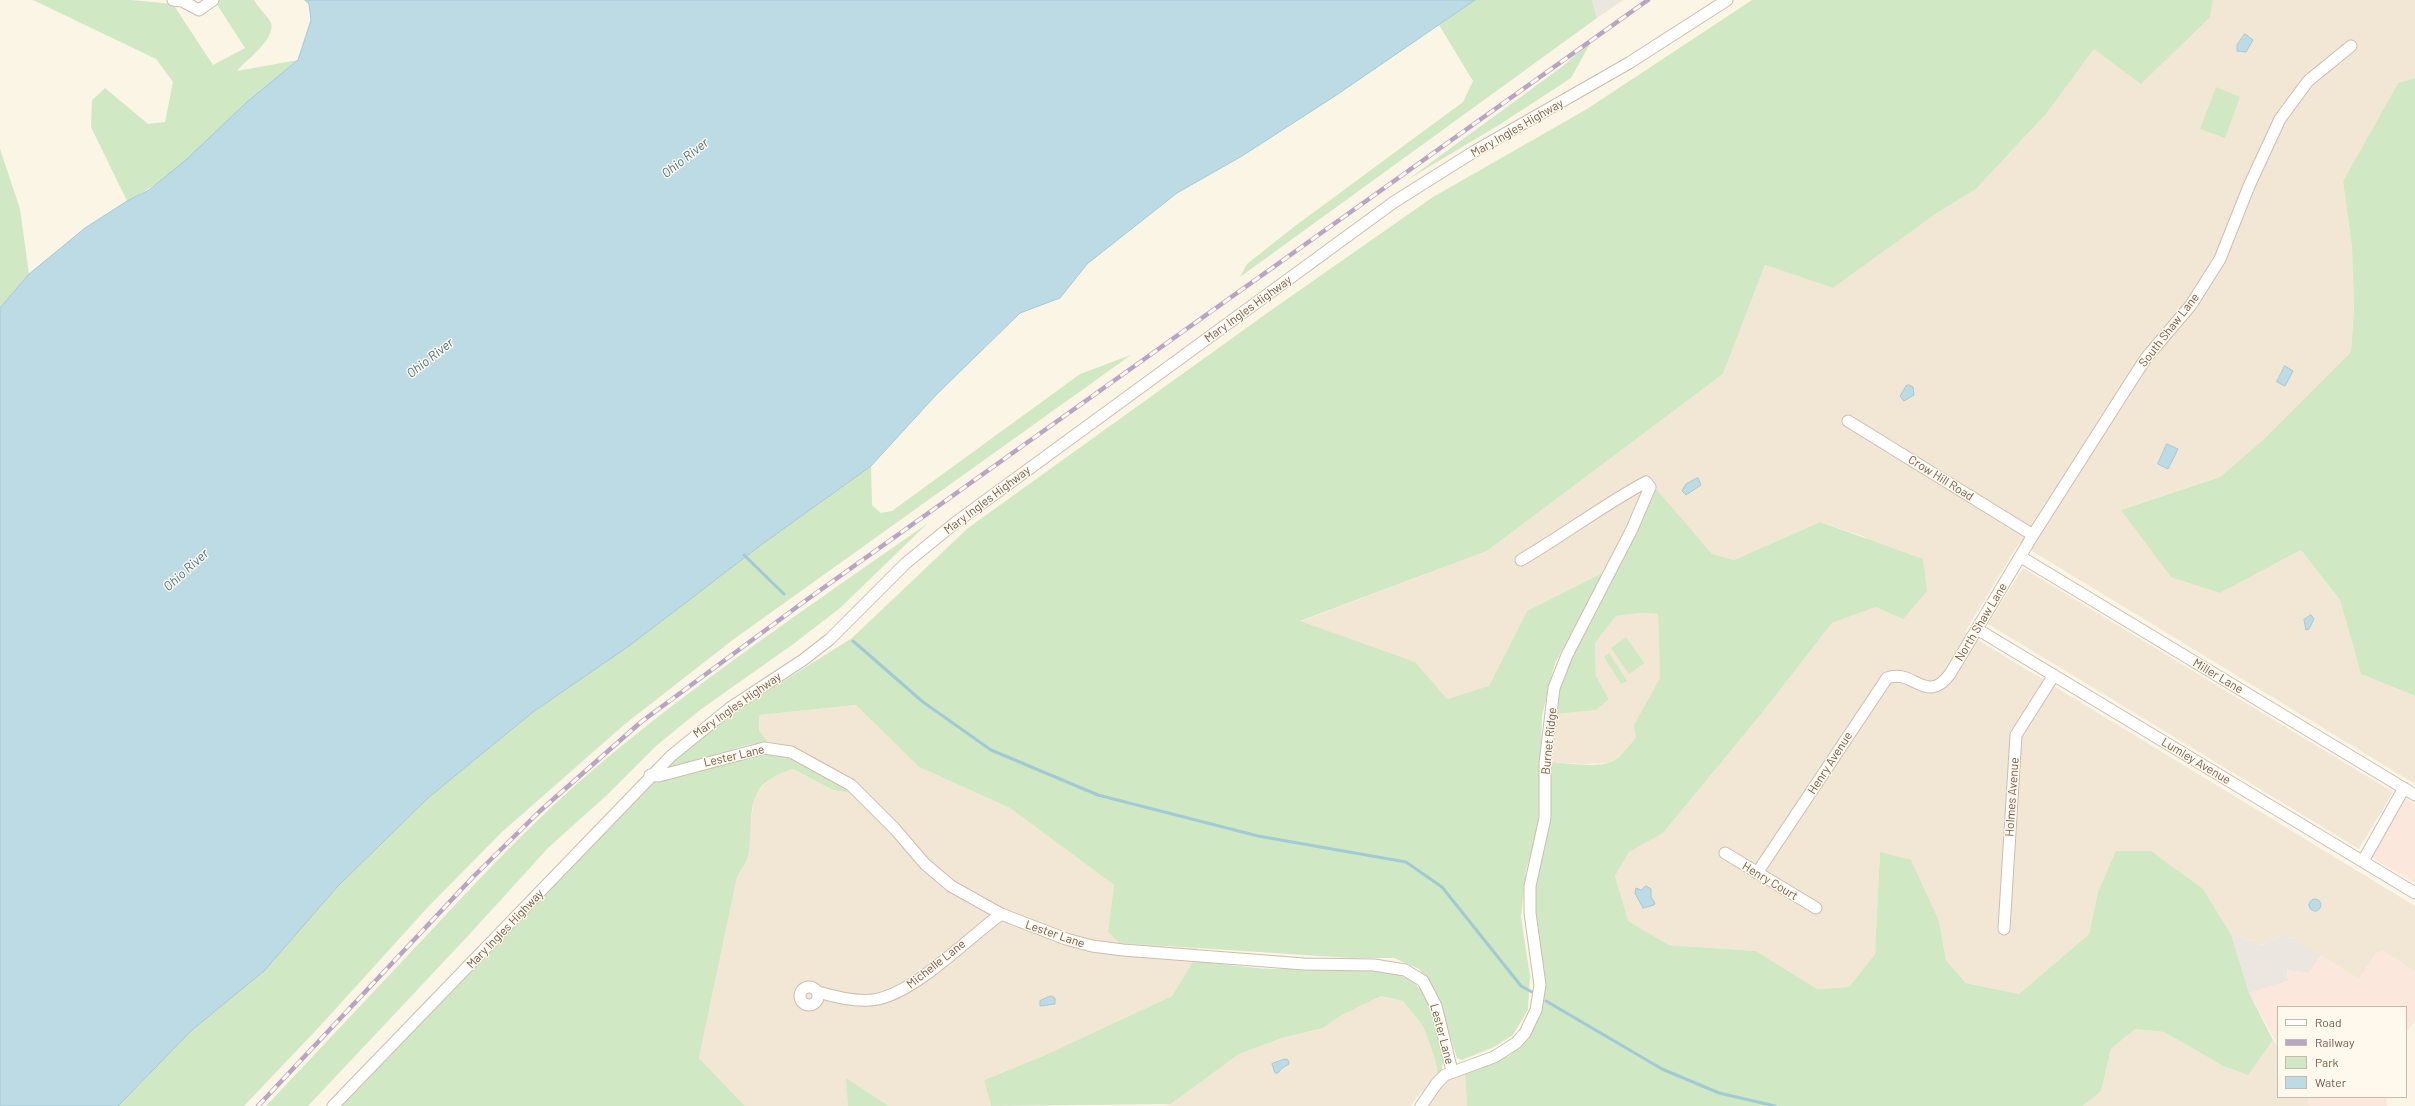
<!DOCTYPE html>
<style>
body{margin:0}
#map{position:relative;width:2415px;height:1106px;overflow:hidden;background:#fbf5e6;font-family:Barlow,sans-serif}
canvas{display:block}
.legend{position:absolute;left:2277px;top:1006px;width:130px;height:92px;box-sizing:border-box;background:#fef8ed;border:1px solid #c6baad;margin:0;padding:5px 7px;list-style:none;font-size:12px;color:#735d4c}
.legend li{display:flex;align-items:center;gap:8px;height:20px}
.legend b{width:20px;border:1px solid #c6baad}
</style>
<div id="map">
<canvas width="2415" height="1106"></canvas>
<ul class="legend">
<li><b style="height:5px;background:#fff"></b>Road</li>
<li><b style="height:5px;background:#b8a5c4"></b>Railway</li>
<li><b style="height:11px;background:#d1e8c5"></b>Park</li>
<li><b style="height:11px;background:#bcdbe4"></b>Water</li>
</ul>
</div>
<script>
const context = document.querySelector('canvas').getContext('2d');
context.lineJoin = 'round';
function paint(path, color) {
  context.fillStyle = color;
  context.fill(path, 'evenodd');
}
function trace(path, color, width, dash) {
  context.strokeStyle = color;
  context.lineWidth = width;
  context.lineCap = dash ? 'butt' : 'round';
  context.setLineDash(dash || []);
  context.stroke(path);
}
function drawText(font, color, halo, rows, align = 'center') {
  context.font = font + ' Barlow,sans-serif';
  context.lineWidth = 3;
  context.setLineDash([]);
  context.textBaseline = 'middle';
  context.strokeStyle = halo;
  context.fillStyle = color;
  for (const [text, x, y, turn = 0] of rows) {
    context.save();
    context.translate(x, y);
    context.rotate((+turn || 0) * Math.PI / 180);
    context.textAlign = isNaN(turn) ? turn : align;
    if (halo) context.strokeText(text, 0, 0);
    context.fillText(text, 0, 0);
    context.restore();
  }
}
paint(new Path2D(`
 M2213 0H2415V78L2398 83 2343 181 2352 248 2354 309 2351 352 2264 439 2220 477 2121 510 2220 593 2301 550 2340 600 2361 674 2415 696V784L2019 543 1965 632 2415 906V972L2383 951 2376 953 2359 979 2286 934 2262 945 2231 934 2203 889 2098 892 2089 934 2019 994 1966 983 1946 960 1939 921 1880 852 1875 954 1849 987 1817 989 1756 951 1669 945 1627 921 1615 876 1629 851 1663 833 1762 713 1832 623 1876 607 1865 537 1820 522 1734 560 1712 554 1655 490 1616 569 1527 611 1489 687 1446 699 1414 662 1299 622 1487 551 1723 374 1765 265 1833 288 1937 213 1976 189 2046 114 2094 49 2210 17Z
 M2023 568 2393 792 2359 849 1988 624Z
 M1640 613 1658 614 1660 678 1635 725 1636 737 1625 751 1610 763 1582 764 1550 762 1554 714 1609 699 1596 676 1595 643 1616 616Z
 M856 705 919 767 1010 808 1114 885 1108 932 1168 947 1197 948 1193 961 1172 996 1043 1056 984 1080 991 1106H889L847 1079 848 1106H745L699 1058 737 877 749 854V830L755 795 773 775 793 769 833 790 850 793 858 787 846 777 812 757 788 745 768 742 759 730V715Z
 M1381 996 1403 1001 1423 1026 1435 1059 1438 1076 1417 1097 1411 1106H1162L1171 1104 1239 1054 1282 1038 1323 1028 1340 1016Z
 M2135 1029 2164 1032 2223 1066 2248 1074 2273 1040 2278 1046V1097H2307L2310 1106H2083L2101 1091 2111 1049Z
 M1465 1073 1467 1106H1426L1432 1093 1447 1081Z`), '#f2e7d5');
paint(new Path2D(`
 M2405 798 2415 804V883L2371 857Z
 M2383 951 2415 972V1021L2408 1030 2406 1032V1007H2278V1046L2249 993 2288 981 2287 970 2309 973 2321 955 2359 979 2376 953Z
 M2307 1097H2386L2387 1106H2310Z`), '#fbe7db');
paint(new Path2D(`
 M1592 0H1623L1597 18Z
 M2231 934 2262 945 2286 934 2321 955 2309 973 2287 970 2288 981 2249 993Z`), '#ece6e0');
paint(new Path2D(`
 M33 0H131L173 4 213 65 245 48 216 3 219 0H254C258 8 268 16 271 23 276 39 246 60 237 71L298 60C281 74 263 88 247 103 208 138 174 178 127 201L91 127 92 100 105 88 148 124 165 122 173 82 156 59Z
 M1475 0H1592L1597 18 1240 277 1247 264 1295 226 1463 102 1473 81 1439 25Z
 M1752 0H2213L2210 17 2141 84 2094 49 2046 114 1976 189 1937 213 1833 288 1765 265 1723 374 1487 551 1300 621 1415 662 1447 699 1489 686 1527 611 1605 572 1555 663 1542 716 1538 828 1526 870 1521 917 1530 976 1528 1010 1513 1035 1494 1047 1462 1060 1457 1058 1434 988 1419 969 1394 958H1351L1120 943 1108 932 1114 885 1010 808 919 767 856 705 759 715V730L768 742 747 745 658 773 699 739 744 706 852 638 968 528 1270 311 1433 197 1587 109Z
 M1592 40 1571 78 1499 125 1407 180 1563 66Z
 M2415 78V696L2361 674 2340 600 2301 550 2220 593 2171 577 2121 510 2220 477 2264 439 2351 352 2354 309 2352 248 2343 181 2398 83Z
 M2216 87 2240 97 2225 138 2200 129Z
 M0 149 20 209 29 274 0 308Z
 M1131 355 734 639 625 724 502 832 428 907 321 1025 244 1106H118L192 1030 264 971 338 886 428 798 533 712 629 646 761 545 871 466 872 505 881 513 892 511 1080 374Z
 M1656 489 1712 554 1734 560 1820 522 1923 559 1927 591 1903 619 1876 607 1832 623 1762 713 1663 833 1629 852 1615 876 1628 921 1669 945 1756 951 1817 989 1849 987 1875 954 1880 852 1911 860 1939 921 1946 960 1966 983 2019 994 2089 934 2098 892 2116 851H2151L2203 889 2231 934 2249 993 2273 1040 2248 1075 2223 1066 2164 1032 2135 1029 2111 1049 2101 1091 2083 1106H1467L1465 1073 1509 1056 1523 1043 1535 1026 1543 1006V977L1532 892 1550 762C1566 763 1597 768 1611 762 1621 757 1629 746 1636 737L1634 725 1660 678 1658 614 1640 613 1616 616 1595 643 1596 676 1609 699 1596 710 1554 714C1559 677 1579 646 1596 613 1615 574 1633 534 1652 494Z
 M928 523 839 609 792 645 700 710 656 746 607 795 548 848 467 937 308 1106H266C319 1050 372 993 425 937 479 879 534 820 595 768 700 679 816 602 928 523Z
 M1626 637 1644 663 1629 674 1611 648Z
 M1609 653 1627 681 1621 684 1604 657Z
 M758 753C785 752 832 773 850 793L833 790 793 769C743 784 754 810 749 852 748 860 741 870 737 877L699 1058 745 1106H339L650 782Z
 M1193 961C1219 963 1246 968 1272 969 1308 970 1389 960 1415 984 1429 996 1434 1015 1438 1032 1441 1047 1448 1063 1438 1076L1435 1059 1423 1026 1403 1001 1381 996 1340 1016 1323 1028 1282 1038 1239 1054 1171 1104 991 1106 984 1080 1043 1056 1172 996Z
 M846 1078 889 1106H848Z`), '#d1e8c5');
const water = new Path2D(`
 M305 0H1475L1335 96 1242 156 1177 193 1087 264 1060 298 1020 313 936 395 871 466 761 545 629 646 533 712 428 798 338 886 264 971 192 1030 118 1106H0V308L29 274 85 228 127 201 149 190 187 159 247 102 298 60 311 20 309 4Z
 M2245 34 2253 40 2246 52 2237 51V45Z
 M2285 366 2293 371 2285 386 2277 382Z
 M1909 385 1913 387 1914 395 1904 401 1900 396 1906 386Z
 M2167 444 2178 449 2168 469 2158 464Z
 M1698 478 1701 485 1686 495 1682 491 1686 484Z
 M2311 615 2314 619 2309 629 2306 630 2304 620Z
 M1646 886 1651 889V897L1655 903 1654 905 1643 908 1635 893 1636 888 1641 890Z
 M2309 905a6 6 0 1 1 12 0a6 6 0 1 1-12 0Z
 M1051 996 1055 998V1004L1040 1006V1001Z
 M1285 1059 1288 1060 1289 1064 1282 1068 1278 1073H1275L1272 1064Z`);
paint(water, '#bcdbe4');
trace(water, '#a2cad5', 1);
trace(new Path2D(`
 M744 555 784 594
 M853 641 923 702 991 750 1098 795 1258 836 1406 862 1442 887 1521 986 1532 992
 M1546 1001 1662 1069 1719 1093 1775 1106`), '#a2cad5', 3);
const minor = new Path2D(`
 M173 0 182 1 199 10 213 0
 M1848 421 2033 535
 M2021 557 2415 795
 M1977 629 2415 893
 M650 775 659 776 764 748 791 752 851 785 895 829 925 864 951 886 1001 914 1066 939 1092 946 1123 950 1304 964 1374 965 1405 970 1423 981 1436 1006 1452 1071
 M1725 853 1816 908
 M2363 861 2404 788
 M1757 873 1887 678C1914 668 1926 706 1950 674L2033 535 2126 389 2146 358 2191 305 2220 259 2249 186 2280 119 2308 81 2351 46
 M2004 929 2016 735 2054 675
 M800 996a9 9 0 1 1 18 0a9 9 0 1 1-18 0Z
 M818 992C835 997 861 1003 878 999 918 990 967 939 1001 914
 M333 1106 671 756 730 708 803 660 830 639 906 563 955 523 1394 202 1475 151 1629 63 1727 0
 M1421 1106 1437 1083 1445 1075 1494 1057 1516 1043 1525 1033 1536 1010 1540 985 1530 913V886L1545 818V763L1554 688 1567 655 1632 529 1650 487 1646 482C1603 505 1564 535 1521 560`);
trace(minor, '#cdbdad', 13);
trace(minor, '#fff', 11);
const rail = new Path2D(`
 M258 1106 473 877 540 811 641 722 805 601 1648 0`);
trace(rail, '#b8a5c4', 4.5);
trace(rail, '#fef8ed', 3, [9]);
drawText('12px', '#735d4c', '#fef8ed', [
 ["Mary Ingles Highway",1517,128,-30],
 ["Mary Ingles Highway",1248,309,-36],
 ["South Shaw Lane",2169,330,-52],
 ["Crow Hill Road",1941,478,32],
 ["Mary Ingles Highway",987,500,-37],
 ["North Shaw Lane",1981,622,-59],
 ["Miller Lane",2218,676,31],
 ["Mary Ingles Highway",737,705,-35],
 ["Burnet Ridge",1549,741,-84],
 ["Lester Lane",734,756,-13],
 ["Lumley Avenue",2196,761,31],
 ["Henry Avenue",1830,763,-57],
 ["Holmes Avenue",2012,797,-86],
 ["Henry Court",1770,881,31],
 ["Mary Ingles Highway",505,929,-46],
 ["Lester Lane",1055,934,19],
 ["Michelle Lane",936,964,-38],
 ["Lester Lane",1442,1034,75]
]);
drawText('italic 13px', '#477785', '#fef8ed', [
 ["Ohio River",685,158,-38],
 ["Ohio River",430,358,-38],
 ["Ohio River",186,570,-42]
]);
</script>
